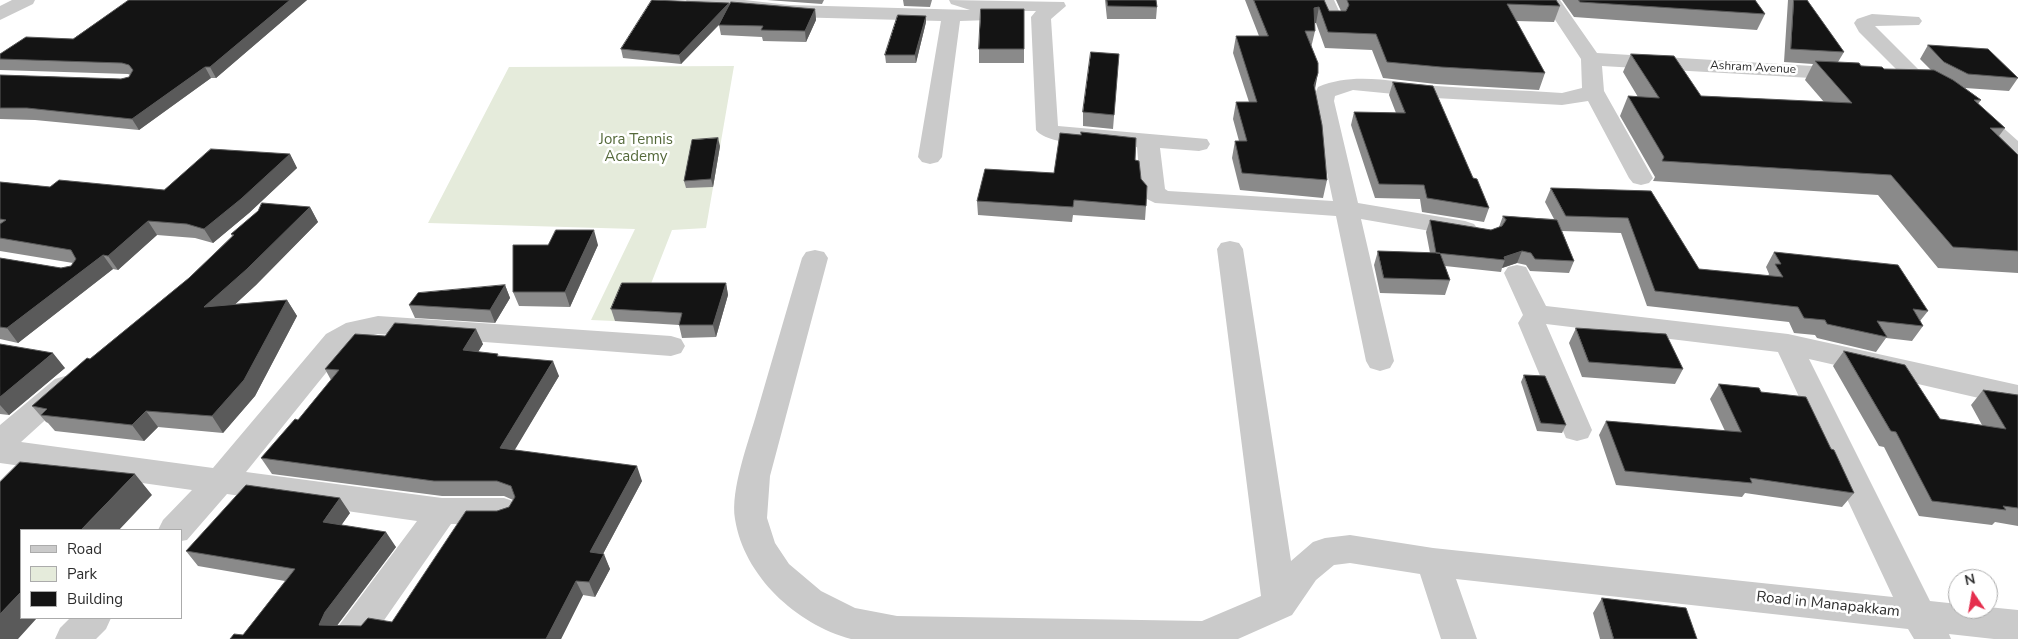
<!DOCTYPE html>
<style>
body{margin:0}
#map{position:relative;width:2018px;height:639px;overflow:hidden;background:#fff;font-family:"Nunito Sans",sans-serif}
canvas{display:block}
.legend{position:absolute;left:20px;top:529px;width:162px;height:90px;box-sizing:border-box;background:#fff;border:1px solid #ababab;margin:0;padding:6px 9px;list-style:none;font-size:15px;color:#2d2d2d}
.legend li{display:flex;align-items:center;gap:10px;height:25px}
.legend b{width:25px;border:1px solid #ababab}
.north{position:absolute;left:1948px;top:569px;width:50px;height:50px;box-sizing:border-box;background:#fff;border:1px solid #ababab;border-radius:50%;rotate:348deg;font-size:14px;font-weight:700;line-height:20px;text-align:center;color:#2d2d2d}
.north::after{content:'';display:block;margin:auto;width:18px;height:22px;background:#e52e4d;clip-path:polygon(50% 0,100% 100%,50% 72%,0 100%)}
</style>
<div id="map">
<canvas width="2018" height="639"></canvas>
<ul class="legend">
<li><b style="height:6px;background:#cacaca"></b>Road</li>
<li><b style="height:14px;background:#e5ebdb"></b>Park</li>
<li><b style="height:14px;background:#141414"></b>Building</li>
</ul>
<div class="north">N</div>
</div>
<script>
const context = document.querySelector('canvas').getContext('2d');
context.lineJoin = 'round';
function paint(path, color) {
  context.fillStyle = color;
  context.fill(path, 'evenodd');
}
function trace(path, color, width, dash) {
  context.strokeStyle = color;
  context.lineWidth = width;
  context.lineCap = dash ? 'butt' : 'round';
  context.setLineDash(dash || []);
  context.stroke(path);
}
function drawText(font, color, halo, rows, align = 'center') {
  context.font = font + ' "Nunito Sans",sans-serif';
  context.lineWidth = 5;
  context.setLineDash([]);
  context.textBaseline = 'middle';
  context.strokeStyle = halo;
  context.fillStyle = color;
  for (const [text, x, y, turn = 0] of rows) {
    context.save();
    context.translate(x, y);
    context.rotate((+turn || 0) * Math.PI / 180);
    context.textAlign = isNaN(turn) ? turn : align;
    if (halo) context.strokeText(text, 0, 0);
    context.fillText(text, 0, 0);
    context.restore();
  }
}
paint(new Path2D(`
 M734 66 706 228 672 230 636 322 591 320 635 229 428 223 509 67Z`), '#e5ebdb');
paint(new Path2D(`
 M12 0H35L33 4 0 20V6Z
 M686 0H744L790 5 970 10 951 4 949 0 1064 2 1066 6 1051 19 1058 126 1207 139 1210 144 1207 149 1199 151 1160 148 1165 189 1168 191 1333 201 1312 101 1318 87C1356 71 1396 83 1436 86 1478 89 1520 90 1562 93L1582 88 1581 59 1542 0H1560L1597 53 1846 68 1853 70 1856 74 1853 78 1846 80 1602 66 1604 91 1653 178 1649 183 1641 185 1633 183 1629 178 1588 101 1562 105 1435 98 1353 90 1335 96 1334 101 1358 203 1465 221 1474 224 1478 229 1474 234 1465 237 1361 219 1394 361 1390 368 1380 371 1370 368 1366 361 1336 216 1155 203 1145 198 1141 193 1137 147C1116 146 1048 147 1036 130L1031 17 1036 11H985L993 16 990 20 960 21 942 157 938 162 930 164 922 162 918 157 941 21 790 17 695 6 688 4Z
 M1316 0H1334L1344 22 1341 26H1327Z
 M1872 14 1919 17 1922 21 1919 25 1875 26 1923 74 1926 78 1923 82 1916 84 1909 82 1859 32 1854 23 1857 19Z
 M1971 104 1979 106 2018 141V160L2010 158 1963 116 1960 111 1963 106Z
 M1230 241 1239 243 1243 249 1291 561 1313 542 1325 538 1350 535 1433 548 1893 597 1778 352 1546 324 1592 430 1588 438 1577 441 1566 438 1518 323 1523 315 1504 273 1508 267 1517 265 1526 267 1546 306 1788 334 2018 385V407L1809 359 1930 601 1958 604V609H1988V607L2018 610V639H1994L1949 634 1951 639H1914L1908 629 1456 579 1477 639H1441L1420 574 1350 563 1334 565 1316 580 1292 615 1238 639H851C796 624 744 576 735 519 730 490 749 440 757 412 772 360 787 309 802 258L806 252 815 250 824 252 828 258 770 476 767 518 775 543 789 564 821 591 855 608 897 616 1202 621 1261 596 1217 249 1221 243Z
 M378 316 671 336 681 339 685 346 681 353 671 356 378 334 365 337 346 348 246 472 442 498H504L516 502 520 511 516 520 504 524H451L371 639H332L337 628 417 521 227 494 187 540 181 541V530H158L163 520 192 490 0 463V425L55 379 65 376 75 379 80 386 75 393 21 442 213 468 326 334 346 323Z
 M70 618H111L106 629 96 639H55L60 628Z`), '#cacaca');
paint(new Path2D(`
 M129 0H307L216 78H211L139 130 35 120 0 119V75L121 79 129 77 130 75 128 74 0 70V54L73 39Z
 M767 0H824L822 4Z
 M903 0H932L930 7 904 6Z
 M1105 0H1156L1157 7 1156 19H1107Z
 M1245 0H1324L1329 11H1341L1336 0H1556L1560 6 1554 22 1516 21 1545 73 1539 90 1436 84 1383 78 1372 50 1325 48 1316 23H1315V31L1311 48 1315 90 1327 180 1323 198 1240 190 1232 158 1235 141H1239L1233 119 1236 102H1249L1233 53 1236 36H1259Z
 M1562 0H1755L1765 14 1757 30 1574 17Z
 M1788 0H1807L1844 52 1838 62 1884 69 1931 70 1920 59 1928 45 2018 78 2009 91 1965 88 1981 100 1978 104 2005 128 1999 136 2018 155V273L1938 268 1878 195 1653 181 1655 177 1620 116 1628 96 1638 97 1623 72 1631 54 1701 96 1824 102 1805 80 1813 64 1784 62Z
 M729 3 730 5 815 9 816 20 806 42 763 41 762 37 721 35 719 25 681 64 623 58 621 49Z
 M1024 9V63H979V49Z
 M926 22 916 63H886L885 55Z
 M1119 54 1113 129 1083 126V112Z
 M1393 82 1473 178 1489 208 1484 222 1422 212 1420 199 1375 198 1351 125 1354 112 1396 113 1389 95Z
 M720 146 713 187 686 188 684 181Z
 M290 154 297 168 249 213 213 243 195 238 157 235 118 270 113 269 18 343 0 339V258L61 268 71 266 73 263 0 251V182L50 187 164 190Z
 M1135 160 1141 179 1146 206 1145 220 1073 215 1072 222 978 215 977 201Z
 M1551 188 1651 191 1699 269 1768 276 1769 274 1766 267 1774 252 1928 311 1920 321 1923 326 1912 341 1886 338 1876 352 1817 338 1815 335 1794 333 1789 322 1647 306 1621 233 1562 231 1574 261 1569 273 1530 271 1526 265 1517 263 1502 268 1501 272 1445 266 1450 280 1445 295 1380 293 1374 265 1378 251 1430 253 1426 232 1430 220 1491 230 1499 227 1503 216 1554 219 1545 202Z
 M310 207 318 222 256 285 235 304 287 300 297 316 255 396 223 433 158 427 144 441 55 431 48 423 46 422 32 406 189 278 232 236 231 234Z
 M548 245H598L570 307 519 306 513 292Z
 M726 283 728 295 716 337 682 338 679 325 615 321 611 309Z
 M505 285 510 298 495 323 415 318 409 305Z
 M1576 328 1683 369 1675 384 1582 377 1569 343Z
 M385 336 483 344 478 352 500 357 559 376 514 450 642 481 603 554 610 569 595 597 583 595 561 639 243 635 285 581 198 566 186 551 350 513 341 525 396 547 337 625 361 626 392 622 497 511 509 507 513 500 504 496H442L272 474 261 458 298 420 331 380 325 369Z
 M0 344 65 368 9 415 0 414Z
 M1844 351 1940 419 1982 425 1971 405 1983 390 2018 395V526L1995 522 1992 525 1919 516 1884 447 1879 446 1833 366Z
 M1524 375 1566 425 1562 433 1537 431 1521 382Z
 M1719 384 1761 392 1831 449 1854 493 1842 507 1745 493 1742 497 1616 485 1599 435 1606 421 1725 431 1710 399Z
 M1602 598 1697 639H1600L1593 613Z`), '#8a8a8a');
paint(new Path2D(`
 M290 0H307L216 78 210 67Z
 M729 3 731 12 681 64 679 55Z
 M1319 7 1316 23 1310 24 1314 8Z
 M815 9 816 20 806 42 805 31Z
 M926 16V22L916 63 915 55Z
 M205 67 211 78 139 130 132 119Z
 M1318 73 1315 89 1314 85Z
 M718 138 720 146 713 187 711 179Z
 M290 154 297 168 249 213 213 243 204 229Z
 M310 207 318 222 256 285 215 323 204 307Z
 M148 221 157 235 118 270 108 256Z
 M594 230 598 245 570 307 565 292Z
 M1522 251 1517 263 1502 268 1505 260 1504 257Z
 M103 255 113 269 18 343 7 328Z
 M726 283 728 295 716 337 713 325Z
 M505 285 510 298 495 323 490 310Z
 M287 300 297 316 255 396 223 433 212 416Z
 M476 329 483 344 470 365 463 350Z
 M53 353 65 368 9 415 0 405V397Z
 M553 361 559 376 507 463 500 448Z
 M146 411 158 427 144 441 132 425Z
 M637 466 642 481 596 567 590 552Z
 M135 474 152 495 119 530H81Z
 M340 498 350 513 333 537 323 522Z
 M386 532 396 547 336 627 319 625 325 612Z
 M604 554 610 569 595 597 589 582Z
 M576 581 583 595 561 639H546Z
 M21 592V618H37L18 639H0V614Z`), '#5a5a5a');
const building = new Path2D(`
 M129 0H290L210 67H205L132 119 27 108H0V75L121 79 129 77 133 70 129 65 122 63 0 59V54L26 37 73 39Z
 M652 0 729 3 679 55 621 49Z
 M1107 0H1156L1157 7 1108 6Z
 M1254 0H1324L1329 11H1346L1349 5 1347 0H1556L1560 6 1507 4 1545 73 1441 67 1387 62 1376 34 1328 32 1319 7 1314 8 1315 31H1305L1318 63V73L1314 85 1322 125 1327 180 1242 173 1235 141H1247L1236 102H1257L1236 36H1268Z
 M1579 0H1755L1765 14 1580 2Z
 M1794 0H1807L1844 52 1791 49Z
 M731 2 815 9 805 31 761 30 763 26 719 25Z
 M981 9H1024V49H979Z
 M898 15 926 16 915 55H885Z
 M1928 45 1988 49 2018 78 1968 74 1944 62Z
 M1091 52 1119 54 1114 115 1083 112Z
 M1631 54 1674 56 1701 96 1852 103 1815 61 1859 63 1861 66 1882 67 1884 69 1934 70 1953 80 1981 100H1974L2005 128H1990L2018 155V251L1953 247 1891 175 1662 161 1664 157 1628 96 1659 98Z
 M1393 82 1433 86 1473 178 1477 179 1489 208 1427 198 1424 185 1379 184 1354 112 1405 113Z
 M1081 132 1136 138 1135 160 1139 161 1141 179 1147 186 1146 206 1074 200 1073 207 977 201 985 169 1054 173 1060 133 1081 135Z
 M718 138 711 179 684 181 692 140Z
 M211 149 290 154 241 199 204 229 187 224 148 221 108 256 103 255 7 328 0 327V258L61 268 71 266 76 259 71 250 0 238V224L6 220 0 219V182L50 187 59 180 164 190Z
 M1551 188 1651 191 1699 269 1783 277 1775 264H1781L1774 252 1898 265 1928 311 1913 309 1923 326 1877 321 1887 337 1827 324 1825 320 1804 318 1798 307 1655 291 1628 218 1566 216Z
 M262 203 310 207 247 269 204 307 287 300 244 380 212 416 146 411 132 425 41 415 47 409 32 406 87 358 90 359 189 278 234 235 231 234 258 211Z
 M1503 216 1557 220 1574 261 1535 259 1531 253 1522 251 1504 257 1505 260 1436 253 1430 220 1491 230 1502 226 1506 220Z
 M556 230H594L565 292H513V245H548Z
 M1378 251 1440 253 1450 280 1384 278Z
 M622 283H726L713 325H679L682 313 611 309Z
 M505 285 490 310 409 305 418 293Z
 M395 323 476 329 463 350 498 354 497 356 553 361 500 448 637 466 590 552 604 554 589 582 576 581 546 639H230L234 634 243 635 295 569 186 551 246 485 340 498 323 522 386 532 325 612 319 625 361 626 368 618 392 622 466 511H497L509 507 515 497 511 486 497 481H434L261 458 295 419 298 420 339 370 325 369 355 334 385 336Z
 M1576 328 1666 334 1683 369 1589 362Z
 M0 344 53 353 0 397Z
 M1844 351 1905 365 1940 419 2006 429 1983 390 2018 395V508L2003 506 2006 510 1932 501 1896 432 1891 431Z
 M1524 375 1545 376 1566 425 1541 423Z
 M1719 384 1759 388 1761 392 1806 397 1831 449 1834 450 1854 493 1750 478 1752 483 1625 471 1606 421 1741 432Z
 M20 462 135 474 81 530H21V592L0 614V482Z
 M1602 598 1686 608 1697 639H1614Z`);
paint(building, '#141414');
trace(building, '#5a5a5a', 1);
drawText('12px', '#2d2d2d', '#fff', [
 ["Ashram Avenue",1753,68,3]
]);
drawText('15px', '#55693b', '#fff', [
 ["Jora Tennis",636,140],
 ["Academy",636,157]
]);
drawText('15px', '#2d2d2d', '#fff', [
 ["Road in Manapakkam",1828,605,6]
]);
</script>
